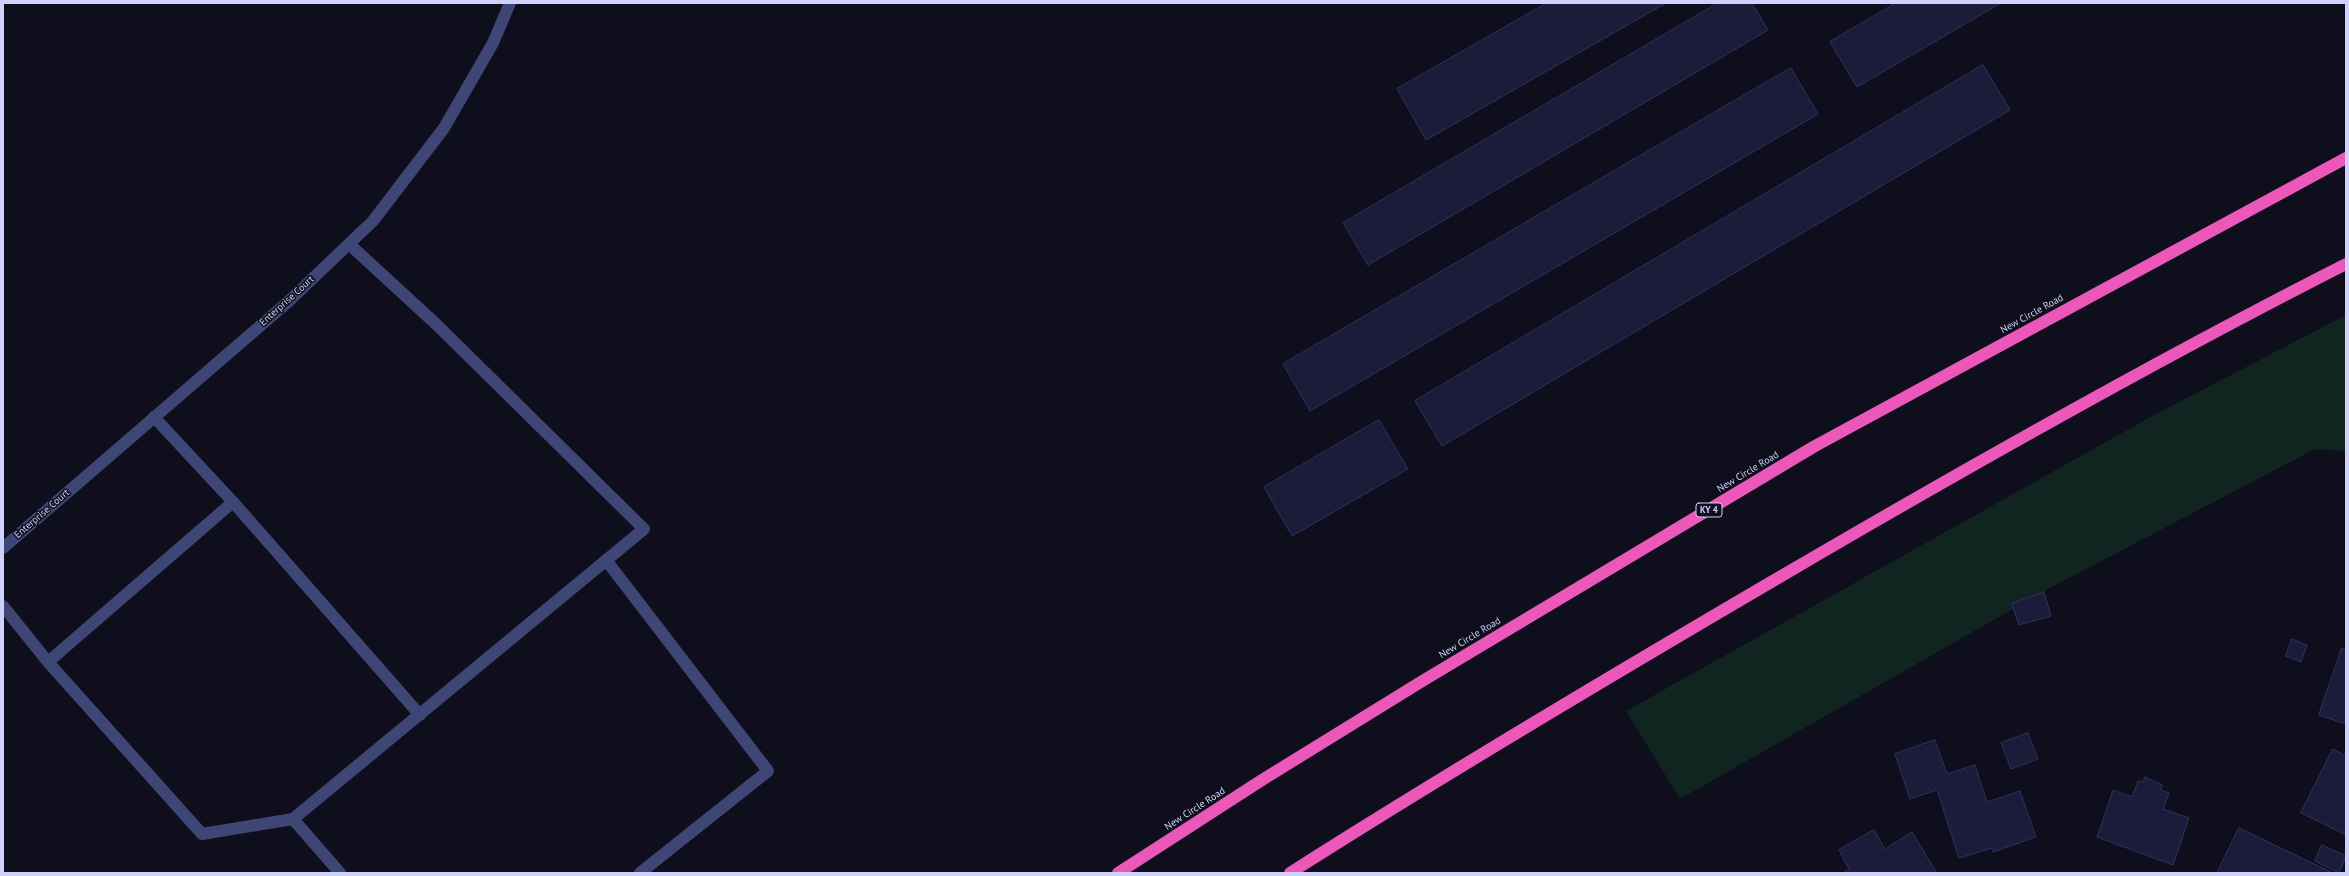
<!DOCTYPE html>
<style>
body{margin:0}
#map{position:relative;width:2349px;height:876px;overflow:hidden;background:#0e0e1c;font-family:"PT Sans",sans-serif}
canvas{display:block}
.frame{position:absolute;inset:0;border:4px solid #ced1f9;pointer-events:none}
</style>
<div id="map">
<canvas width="2349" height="876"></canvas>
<div class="frame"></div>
</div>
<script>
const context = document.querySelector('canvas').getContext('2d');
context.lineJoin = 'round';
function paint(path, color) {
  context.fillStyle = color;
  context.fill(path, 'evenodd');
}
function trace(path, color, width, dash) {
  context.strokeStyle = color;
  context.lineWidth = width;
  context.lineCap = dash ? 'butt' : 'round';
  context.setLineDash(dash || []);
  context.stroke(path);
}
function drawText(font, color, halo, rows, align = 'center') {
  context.font = font + ' "PT Sans",sans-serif';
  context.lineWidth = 3;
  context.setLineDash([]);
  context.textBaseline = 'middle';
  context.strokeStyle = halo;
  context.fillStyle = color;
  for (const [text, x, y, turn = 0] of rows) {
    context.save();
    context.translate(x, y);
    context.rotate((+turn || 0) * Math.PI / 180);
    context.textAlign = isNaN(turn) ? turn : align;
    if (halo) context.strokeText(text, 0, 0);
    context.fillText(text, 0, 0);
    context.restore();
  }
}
paint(new Path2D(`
 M2346 315V451L2315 449 2048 589 1680 799 1626 711 2154 415Z`), '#112520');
const building = new Path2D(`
 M1547 3H1666L1426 140 1397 89Z
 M1718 3H1752L1768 30 1368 265 1343 223Z
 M1896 3H2001L1857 87 1830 42Z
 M1983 65 2010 110 1442 446 1415 401Z
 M1791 68 1818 114 1310 411 1283 364Z
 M1379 420 1408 469 1292 536 1264 487Z
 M2044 592 2051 616 2019 625 2012 604Z
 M2292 639 2307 645 2301 662 2286 656Z
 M2342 648 2346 649V724L2319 715Z
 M2028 733 2038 759 2011 769 2001 743Z
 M1935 740 1947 774 1975 765 1987 802 2020 791 2036 837 1993 852 1992 848 1959 858 1937 790 1910 799 1895 754Z
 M2333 749 2346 756V835L2301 813Z
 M2145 777 2162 785 2161 790 2169 793 2163 809 2189 818 2173 865 2097 837 2113 790 2132 797 2138 781 2143 782Z
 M2239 828 2333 873H2217Z
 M1874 830 1885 849 1912 832 1937 873H1843L1849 869 1839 850Z
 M2322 845 2346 856 2339 873 2315 861Z`);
paint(building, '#1c1c3a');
trace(building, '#313064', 1);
trace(new Path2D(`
 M154 417 233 502 420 715
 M3 548 289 301 373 221 444 128 493 43 510 3
 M606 560 768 771 640 873
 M3 606 48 662 202 834 293 819 644 529 436 324 349 244
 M48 662 233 502
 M293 819 340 873`), '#3e4675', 12);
trace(new Path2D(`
 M1118 873 1262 780 1424 680 1815 446 2346 158
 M1290 873C1450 771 1614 674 1778 578 1964 469 2153 362 2346 264`), '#ec57ba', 12);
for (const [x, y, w] of [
 [1709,510,26]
]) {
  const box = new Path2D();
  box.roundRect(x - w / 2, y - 7, w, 14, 3);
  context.fillStyle = '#0e0e1c';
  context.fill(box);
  trace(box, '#ced1f9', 1);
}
drawText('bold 9px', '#ced1f9', null, [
 ["KY 4",1709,510]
]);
drawText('10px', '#ced1f9', '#0e0e1c', [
 ["Enterprise Court",287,301,-42],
 ["New Circle Road",2032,314,-29],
 ["New Circle Road",1748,472,-31],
 ["Enterprise Court",42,514,-41],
 ["New Circle Road",1470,638,-31],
 ["New Circle Road",1195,809,-33]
]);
</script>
